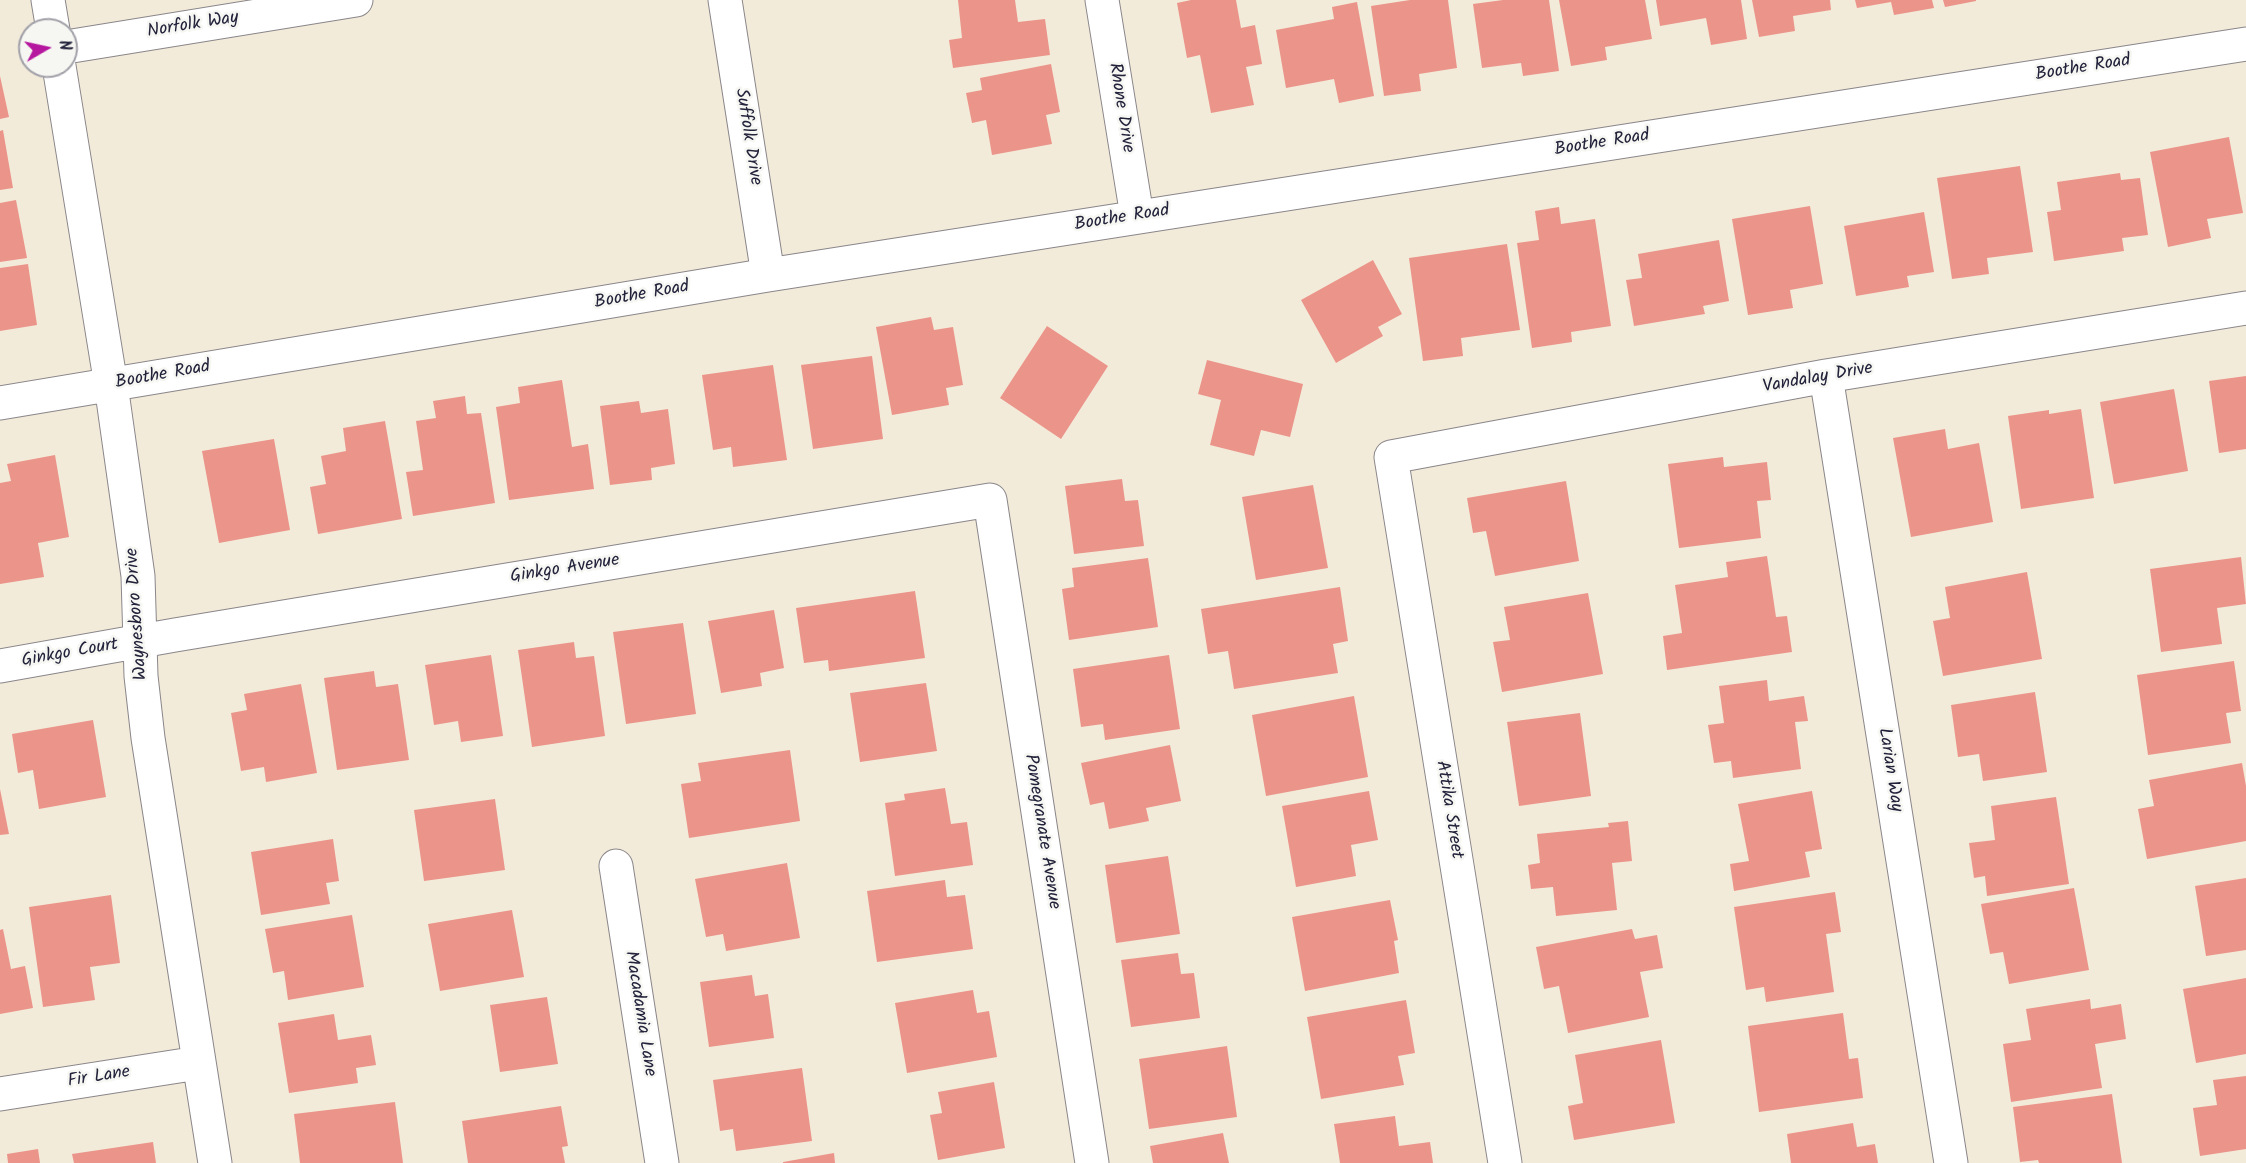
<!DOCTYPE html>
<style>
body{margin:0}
#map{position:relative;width:2246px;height:1163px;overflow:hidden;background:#f3ebda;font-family:Kalam,sans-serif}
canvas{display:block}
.north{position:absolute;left:18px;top:18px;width:60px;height:60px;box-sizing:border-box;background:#f6f6f2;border:2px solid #a1a1a9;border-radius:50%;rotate:81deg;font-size:16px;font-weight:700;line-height:24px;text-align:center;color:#22223b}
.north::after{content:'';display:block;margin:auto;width:21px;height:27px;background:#b5179e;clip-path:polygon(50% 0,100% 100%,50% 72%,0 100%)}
</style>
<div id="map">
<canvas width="2246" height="1163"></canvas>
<div class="north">N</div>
</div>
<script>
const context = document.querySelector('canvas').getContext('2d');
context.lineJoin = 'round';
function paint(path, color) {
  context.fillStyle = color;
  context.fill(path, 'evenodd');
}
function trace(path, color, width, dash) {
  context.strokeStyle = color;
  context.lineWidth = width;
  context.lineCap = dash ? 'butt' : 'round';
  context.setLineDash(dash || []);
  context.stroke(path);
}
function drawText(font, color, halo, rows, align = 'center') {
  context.font = font + ' Kalam,sans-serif';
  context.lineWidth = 5;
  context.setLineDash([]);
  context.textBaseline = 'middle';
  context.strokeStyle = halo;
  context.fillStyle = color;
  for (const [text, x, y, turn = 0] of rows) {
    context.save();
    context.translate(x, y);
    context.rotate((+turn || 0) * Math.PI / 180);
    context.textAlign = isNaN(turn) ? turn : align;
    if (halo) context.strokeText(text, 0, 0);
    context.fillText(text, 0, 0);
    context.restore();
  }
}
paint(new Path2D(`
 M958 0H1015L1018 22 1045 19 1050 55 953 68 949 40 962 38Z
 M1191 0H1236L1241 28 1255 25 1262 64 1246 67 1254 105 1211 113 1200 55 1187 58 1177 3Z
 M1410 0H1448L1457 68 1419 74 1421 91 1384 96 1371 6Z
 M1503 0H1549L1559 71 1523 76 1521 63 1482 68 1473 4Z
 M1559 0H1645L1652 39 1605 47 1607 60 1571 66Z
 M1656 0H1741L1747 39 1711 45 1706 18 1660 26Z
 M1752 0H1830L1831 10 1793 16 1795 31 1759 37Z
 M1855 0H1932L1934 8 1894 15 1891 2 1857 8Z
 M1943 0H1976V1L1945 7Z
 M1357 2 1374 96 1339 103 1334 79 1286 88 1276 30 1334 19 1332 7Z
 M1051 64 1060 112 1046 115 1052 144 992 155 986 120 972 123 966 93 982 90 980 78Z
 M0 76 9 117 0 119Z
 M3 130 13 188 0 190V131Z
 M2229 137 2243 213 2207 219 2211 238 2168 247 2150 152Z
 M2020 166 2033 252 1987 258 1989 274 1952 279 1937 178Z
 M2120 173 2121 180 2140 178 2148 235 2122 238 2124 251 2054 261 2047 212 2061 210 2057 182Z
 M16 200 27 258 0 262V203Z
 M1810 206 1823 284 1790 290 1793 308 1748 315 1732 219Z
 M1559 207 1561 224 1595 219 1611 326 1571 332 1572 342 1532 348 1517 243 1539 240 1535 211Z
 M1924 212 1934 272 1907 276 1909 287 1856 296 1844 226Z
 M1719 240 1729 301 1703 306 1705 314 1634 326 1626 280 1642 278 1638 254Z
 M1507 244 1520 330 1461 338 1463 356 1423 361 1409 258Z
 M1373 260 1402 314 1378 327 1383 336 1336 363 1301 300Z
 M28 264 37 325 0 331V268Z
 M931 317 934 330 953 327 963 385 946 388 949 405 892 415 876 327Z
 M1047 326 1108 366 1061 439 1000 398Z
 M872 356 883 439 813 449 801 365Z
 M1207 360 1303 384 1290 437 1261 430 1254 456 1210 445 1221 400 1198 394Z
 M773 365 787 460 733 467 731 447 713 450 702 375Z
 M2246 376V449L2219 453 2209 381Z
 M562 380 572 447 588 444 594 489 509 500 496 407 520 403 518 387Z
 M2174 389 2188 471 2114 484 2100 402Z
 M465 396 467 414 481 413 495 503 413 516 406 472 423 470 416 421 436 418 433 401Z
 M639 401 641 413 668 409 675 464 651 468 652 480 610 485 600 406Z
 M2081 409 2094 498 2021 509 2008 416 2049 410V414Z
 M385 421 402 519 318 534 310 487 326 484 321 456 346 451 343 428Z
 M1945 429 1948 449 1979 443 1993 522 1911 537 1893 438Z
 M274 439 290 530 219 543 202 451Z
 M55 455 69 537 38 543 44 577 0 584V483L11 481 7 464Z
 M1723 457 1724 467 1767 462 1771 500 1757 501 1761 538 1679 548 1668 464Z
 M1122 479 1125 501 1138 500 1144 546 1074 554 1065 486Z
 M1566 481 1579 561 1495 576 1486 531 1473 533 1467 498Z
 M1313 485 1328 568 1256 580 1242 497Z
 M1767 556 1776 617 1787 616 1792 652 1667 670 1663 636 1682 633 1675 585 1728 577 1726 562Z
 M2241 557 2246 604 2217 608 2222 644 2161 652 2150 569Z
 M1148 558 1158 627 1069 640 1062 589 1074 587 1072 568Z
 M2027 572 2042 659 1943 676 1933 621 1950 618 1945 587Z
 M1340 587 1348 641 1333 644 1338 673 1234 689 1228 651 1208 654 1201 609Z
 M915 591 925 658 829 671 828 660 804 663 796 608Z
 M1588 593 1603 674 1502 692 1493 642 1510 640 1504 607Z
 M774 610 784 668 760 673 762 686 721 693 708 621Z
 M683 623 696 714 626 724 613 632Z
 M574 642 576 658 594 656 605 736 532 747 518 650Z
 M491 655 503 736 461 742 458 721 434 725 425 665Z
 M1169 655 1180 729 1105 740 1103 724 1081 727 1073 669Z
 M2234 661 2241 711 2226 713 2231 743 2148 755 2137 675Z
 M374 671 376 687 398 684 409 760 337 770 324 678Z
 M1767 680 1769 701 1804 696 1808 721 1795 722 1801 769 1733 778 1731 761 1714 763 1708 725 1724 723 1719 686Z
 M926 683 937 751 860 762 850 693Z
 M301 684 317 773 266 782 264 767 241 771 231 713 247 710 244 694Z
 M2035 692 2047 772 1983 781 1979 754 1958 757 1951 705Z
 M1354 696 1368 777 1266 796 1252 715Z
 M1580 713 1591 796 1519 806 1507 722Z
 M93 720 106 797 39 809 33 770 18 773 12 734Z
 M1170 745 1181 801 1146 808 1149 821 1109 829 1104 802 1090 805 1081 763Z
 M790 750 800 821 689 838 681 784 701 781 698 763Z
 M2242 763 2246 786V841L2147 859 2138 809 2154 806 2149 780Z
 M945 788 951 824 967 822 973 865 895 876 885 803 905 800 904 794Z
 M0 789 9 834 0 835Z
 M1369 791 1378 840 1351 845 1356 876 1296 887 1282 806Z
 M1812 791 1822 849 1805 852 1810 877 1734 891 1730 864 1749 861 1738 804Z
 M2056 797 2069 884 1987 896 1985 876 1974 878 1969 843 1995 840 1991 806Z
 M495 799 505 870 424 881 414 810Z
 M1628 821 1632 861 1612 863 1617 910 1556 916 1553 887 1531 889 1528 865 1540 863 1537 834 1609 827 1608 823Z
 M333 839 339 881 326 883 330 904 261 915 251 852Z
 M1168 856 1180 934 1116 943 1105 865Z
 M787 863 800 938 726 951 723 934 706 937 695 879Z
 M2246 878V950L2206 956 2195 886Z
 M945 880 947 897 965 895 973 949 877 962 867 891Z
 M2074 888 2089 970 2009 984 2003 952 1990 954 1981 904Z
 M1835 892 1841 932 1826 934 1834 992 1766 1002 1764 987 1746 990 1734 907Z
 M111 895 120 963 90 967 95 1000 43 1007 29 907Z
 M1390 900 1398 940 1394 941 1399 973 1305 991 1292 917Z
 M512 910 524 977 440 991 428 924Z
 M352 915 364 987 288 1000 284 971 273 973 265 929Z
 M3 929 11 969 25 966 33 1008 0 1014V930Z
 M1632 929 1635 939 1657 935 1663 968 1640 972 1649 1017 1568 1033 1559 986 1544 989 1536 947Z
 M1178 953 1181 974 1194 973 1200 1018 1131 1027 1121 960Z
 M752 975 755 996 768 994 774 1038 709 1047 700 982Z
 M2246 978V1054L2196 1063 2183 989Z
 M973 990 977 1013 989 1011 997 1057 907 1073 895 1003Z
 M547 997 558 1064 500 1072 490 1005Z
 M2090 999 2091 1009 2121 1004 2126 1039 2095 1044 2102 1088 2011 1102 2003 1044 2031 1040 2026 1009Z
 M1406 1000 1415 1053 1398 1056 1404 1085 1321 1099 1307 1017Z
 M1843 1013 1849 1059 1858 1058 1863 1098 1759 1112 1748 1026Z
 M334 1014 338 1040 371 1035 376 1065 356 1068 358 1083 289 1093 278 1023Z
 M1661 1040 1675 1123 1574 1140 1568 1106 1583 1103 1575 1055Z
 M1227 1046 1237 1117 1149 1129 1139 1059Z
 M802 1068 812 1141 736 1151 733 1129 720 1131 713 1080Z
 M2246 1076V1149L2200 1156 2193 1108 2217 1105 2213 1080Z
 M994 1082 1005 1148 938 1160 930 1115 942 1113 938 1092Z
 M2112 1094 2122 1163H2039L2038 1160 2020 1162 2013 1107Z
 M395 1102 403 1163H300L294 1114Z
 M561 1106 568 1146 562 1147 565 1163H468L462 1121Z
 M1395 1116 1399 1146 1430 1142 1433 1163H1340L1334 1124Z
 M1853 1123 1857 1147 1875 1144 1878 1163H1791L1787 1134Z
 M1223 1133 1229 1163H1153L1150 1146Z
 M153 1142 156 1163H74L72 1154Z
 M38 1149 40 1163H8L7 1154Z
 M834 1153 835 1163H783V1162Z`), '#eb948a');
const minor = new Path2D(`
 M48 0 53 30
 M725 0 768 275
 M1102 0 1137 216
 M66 47 356 0
 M59 66 111 385 138 576 141 676 148 738 215 1163
 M1826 376 1951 1163
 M0 403 768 275 2246 44
 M0 666 175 635 990 500 1092 1163
 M616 866 662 1163
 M0 1094 198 1063
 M1505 1163 1391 457 1826 376 2246 308`);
trace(minor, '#8a868a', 35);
trace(minor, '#fff', 33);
drawText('18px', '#22223b', '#f6f6f2', [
 ["Norfolk Way",193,26,-9],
 ["Boothe Road",2083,69,-9],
 ["Rhone Drive",1120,108,81],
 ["Suffolk Drive",747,137,81],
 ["Boothe Road",1602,144,-9],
 ["Boothe Road",1122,219,-9],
 ["Boothe Road",642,296,-10],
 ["Boothe Road",163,376,-10],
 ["Vandalay Drive",1818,379,-10],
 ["Ginkgo Avenue",565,570,-9],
 ["Waynesboro Drive",138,614,-94],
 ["Ginkgo Court",70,654,-10],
 ["Larian Way",1889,770,81],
 ["Attika Street",1448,810,81],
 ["Pomegranate Avenue",1041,832,81],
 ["Macadamia Lane",639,1014,81],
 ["Fir Lane",99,1078,-9]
]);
</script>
